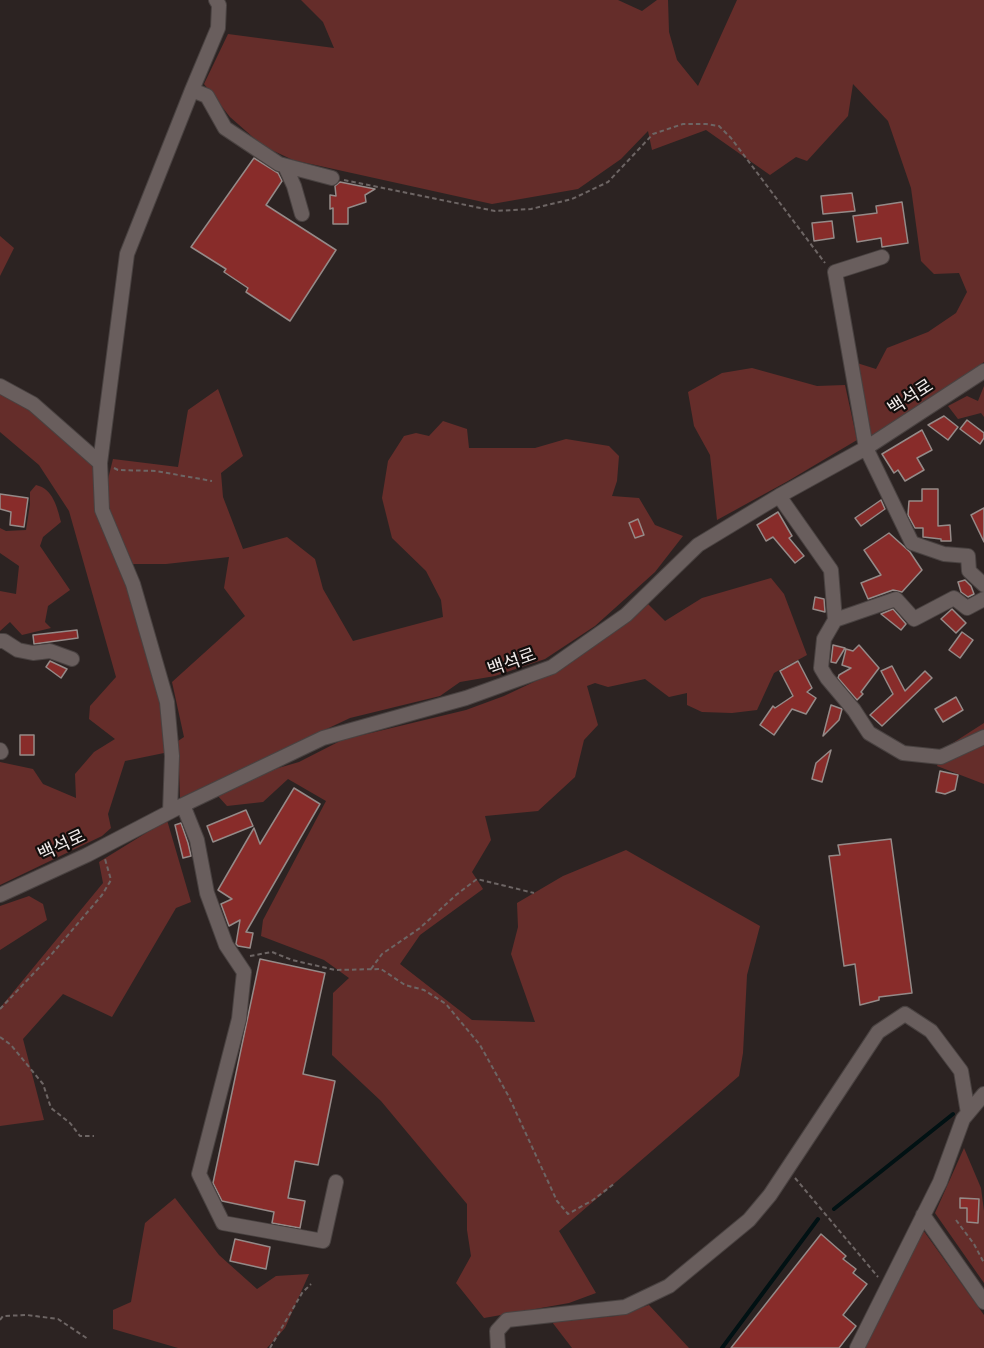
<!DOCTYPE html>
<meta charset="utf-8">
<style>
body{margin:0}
canvas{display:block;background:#2c2322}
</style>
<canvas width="984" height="1348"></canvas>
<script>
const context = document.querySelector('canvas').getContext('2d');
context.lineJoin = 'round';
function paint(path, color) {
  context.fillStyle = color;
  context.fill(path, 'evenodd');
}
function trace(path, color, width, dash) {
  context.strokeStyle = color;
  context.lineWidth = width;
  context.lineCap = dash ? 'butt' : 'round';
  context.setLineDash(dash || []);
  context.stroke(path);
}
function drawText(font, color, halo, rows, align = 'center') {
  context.font = font + ' "Space Grotesk","Noto Sans KR",sans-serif';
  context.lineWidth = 4.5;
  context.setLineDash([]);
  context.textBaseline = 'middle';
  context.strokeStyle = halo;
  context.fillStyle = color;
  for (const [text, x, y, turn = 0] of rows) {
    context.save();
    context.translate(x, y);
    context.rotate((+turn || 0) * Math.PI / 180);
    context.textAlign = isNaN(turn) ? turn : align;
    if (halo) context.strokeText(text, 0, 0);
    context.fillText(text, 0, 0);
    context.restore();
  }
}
paint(new Path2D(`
 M301 0H618L642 11 657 0H668L669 32 677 60 698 86 737 0H984V362L925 406 870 436 857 363 876 369 887 348 928 332 956 313 967 292 959 273 934 274 921 261 911 188 888 121 853 84 848 116 807 161 796 157 770 175 706 130 652 150 648 131 621 159 578 189 492 204 293 160 263 146 230 117 204 84 228 34 334 48 323 22Z
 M0 236 14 248 0 276Z
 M752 368 817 386 845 385 857 440 788 481 717 520 710 455 694 426 688 392 722 373Z
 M984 386V417L981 413 958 419 948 406 967 396 978 401Z
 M218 389 243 456 221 473 223 497 243 549 287 537 315 559 323 589 353 641 443 617 441 600 426 571 392 538 382 498 388 461 404 436 416 433 429 436 443 421 467 429 469 448H535L566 439 609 446 619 456 617 481 612 496 639 498 655 525 683 536 655 572 595 626 545 659 495 676 460 682 440 696 350 718 180 798 178 741 184 737 172 682 245 616 224 588 229 557 166 564H133L109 509 107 483 113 459 178 467 188 410Z
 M0 390 21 401 96 465 156 684 164 719V753L125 761 108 814 111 828 102 836 0 885V762L33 769 43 784 76 798 75 774 94 752 115 739 89 719 90 706 116 677 69 511 39 465 0 432Z
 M36 485C53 489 57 507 61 522L43 537 40 546 70 590 48 606 45 622 51 628 22 635 10 622 0 631V591L16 594 19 566 0 553V528L6 531 26 530 30 504V492Z
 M771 578 784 594 807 655 774 673 757 710 732 713 702 712 687 705V693L669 697 645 679 608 687 595 683 587 686 598 725 584 740 575 777 538 811 485 816 491 840 472 872 483 889 420 935 400 964 472 1020 535 1022 511 954 518 927 517 903 563 876 626 850 760 926 747 975 743 1053 739 1076 559 1231 596 1293 569 1303 484 1318 456 1283 471 1256 467 1230V1204L381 1101 332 1055 333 993 349 978 324 960 261 936 263 920 326 801 288 779 263 802 227 806 218 796 275 769 299 762 342 740 466 710 504 696 557 671 647 603 665 621 702 598Z
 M984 723V784L937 766 945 748Z
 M167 820 191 902 176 908 112 1017 63 994 23 1039 44 1120 0 1126V1008L103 883 99 862Z
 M29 896 43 904 47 920 0 950V906Z
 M964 1148 981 1188 984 1211V1283L935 1213Z
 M175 1198 219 1255 257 1289 276 1276 309 1274 285 1328 267 1348H178L113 1329V1310L131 1302 145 1223Z
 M923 1230 984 1315V1348H860Z
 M649 1305 689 1348H572L552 1322 616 1316Z`), '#652d2a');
trace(new Path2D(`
 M834 1209 953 1114
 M722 1348 818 1219`), '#011113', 4);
const building = new Path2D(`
 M254 158 278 173 282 181 266 205 336 250 290 321 246 292 248 288 224 272 226 269 191 247Z
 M340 182 375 189 365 195 366 202 348 208V224H333V208L330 209V195L336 196 335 186Z
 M852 193 855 211 823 214 821 196Z
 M902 202 908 243 882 247 881 238 857 242 853 216 877 213 876 206Z
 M832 221 834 238 814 241 812 223Z
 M944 416 958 427 948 440 928 425Z
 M967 420 984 433V438L980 444 960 429Z
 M922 430 932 450 917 458 924 470 905 481 898 470 894 473 882 454Z
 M922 489H938V526L950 525 951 541H941V539L923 537V528H915L908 515 909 501H922Z
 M0 494 28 498 24 527 10 525 11 512 0 509Z
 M881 500 885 509 861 526 855 518Z
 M984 508V542L971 515Z
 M778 512 792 536 789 538 804 556 795 563 773 537 766 541 757 525Z
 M638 519 644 535 635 538 629 523Z
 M889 533 910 552 922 570 902 592 893 590 868 599 861 583 881 575 864 550Z
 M965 580 971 586 974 594 968 597 961 592 958 582Z
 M815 597 824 599 825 612 813 609Z
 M893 609 906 624 901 630 881 614Z
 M952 609 966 623 956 633 941 619Z
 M77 630 78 638 34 644 33 635Z
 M962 632 973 640 960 658 949 650Z
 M833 645 845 648 836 663 831 662Z
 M859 645 879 668 861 692 863 694 857 700 838 678 839 675 851 668 842 665 846 649 853 651Z
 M50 661 67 669 61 678 46 667Z
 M798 661 812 688 807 692 816 698 806 714 792 709 774 735 760 725 773 706 775 708 793 696 780 671Z
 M892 666 905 691 925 671 932 678 882 726 870 715 893 694 881 671Z
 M956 697 963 710 943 722 935 709Z
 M831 705 842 709 839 720 823 736Z
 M20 735H34V755H20Z
 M831 750 822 782 812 779 816 763Z
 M940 771 958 775 955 790 945 794 936 792Z
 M294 788 320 804 246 932 253 933 250 948 238 946 236 944 240 920 229 926 221 904 232 899 218 890 254 828 260 844Z
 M246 810 253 826 213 842 207 826Z
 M181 823 188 843 191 856 183 858 175 825Z
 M891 839 912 993 879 997V1000L860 1005 855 964 844 966 829 856 840 855 838 845Z
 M260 959 325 973 303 1074 335 1081 318 1165 295 1161 288 1198 305 1201 300 1228 272 1223 274 1212 222 1201 213 1183Z
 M960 1198 979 1199 978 1223 967 1222V1208H960Z
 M821 1234 846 1256 843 1259 856 1269 853 1273 867 1284 843 1315 856 1326 839 1348H731Z
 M235 1239 270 1247 266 1269 230 1261Z`);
paint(building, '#882c2a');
trace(building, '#958a88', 1.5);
const minor = new Path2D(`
 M192 90 207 96 225 128 279 164 332 178
 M285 166 294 186 302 214
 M882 257 835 272 866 448 912 543 944 554 968 556 969 571 984 585
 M0 386 33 404 100 463
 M779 496 831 570 835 620 824 639 821 668 827 678 854 710 869 733 903 753 941 757 984 737
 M835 620 896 599 914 619 954 598 967 608 984 599
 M0 641H4L18 650 33 653 50 651 72 659
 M0 750 1 752
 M183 805 197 840 207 893 226 945 244 972 239 1019 199 1174 223 1223 323 1241 336 1182
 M170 812 172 756 167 702 133 584 102 510 100 463 127 254 192 90 218 28 219 5 216 0
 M0 895 87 855 183 805 323 738 466 698 552 667 626 615 698 545 779 496 866 448 984 371
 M923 1215 984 1302
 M498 1348 497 1331 507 1320 625 1307 669 1286 749 1220 770 1195 878 1032 905 1014 931 1031 961 1071 968 1113
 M857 1348 940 1182 963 1119 984 1094`);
trace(minor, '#494241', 16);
trace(new Path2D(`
 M344 180 495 211 531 209 572 199 608 182 653 134 683 124H706L719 126 731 138 825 263
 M114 468 118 470 156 471 212 481
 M250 956 272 952 292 960 335 970 381 969 405 985 424 990 446 1004 480 1045 509 1097 557 1201 568 1214 593 1200 615 1183
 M371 969 382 954 420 928 456 895 477 879 534 893
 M0 1009 51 955 102 895 111 880 105 859
 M0 1037 11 1045 43 1084 51 1108 70 1123 80 1136H94
 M795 1178 878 1277
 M956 1220 974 1244 984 1263
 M0 1320 3 1316 27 1315 58 1319 88 1339
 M270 1348 302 1293 311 1284`), '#6d6564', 2, [4.5, 3]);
trace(minor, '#695e5d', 14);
drawText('18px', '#f1ebea', '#120e0d', [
 ["백석로",911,398,-33],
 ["백석로",512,663,-20],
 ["백석로",62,846,-25]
]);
</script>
